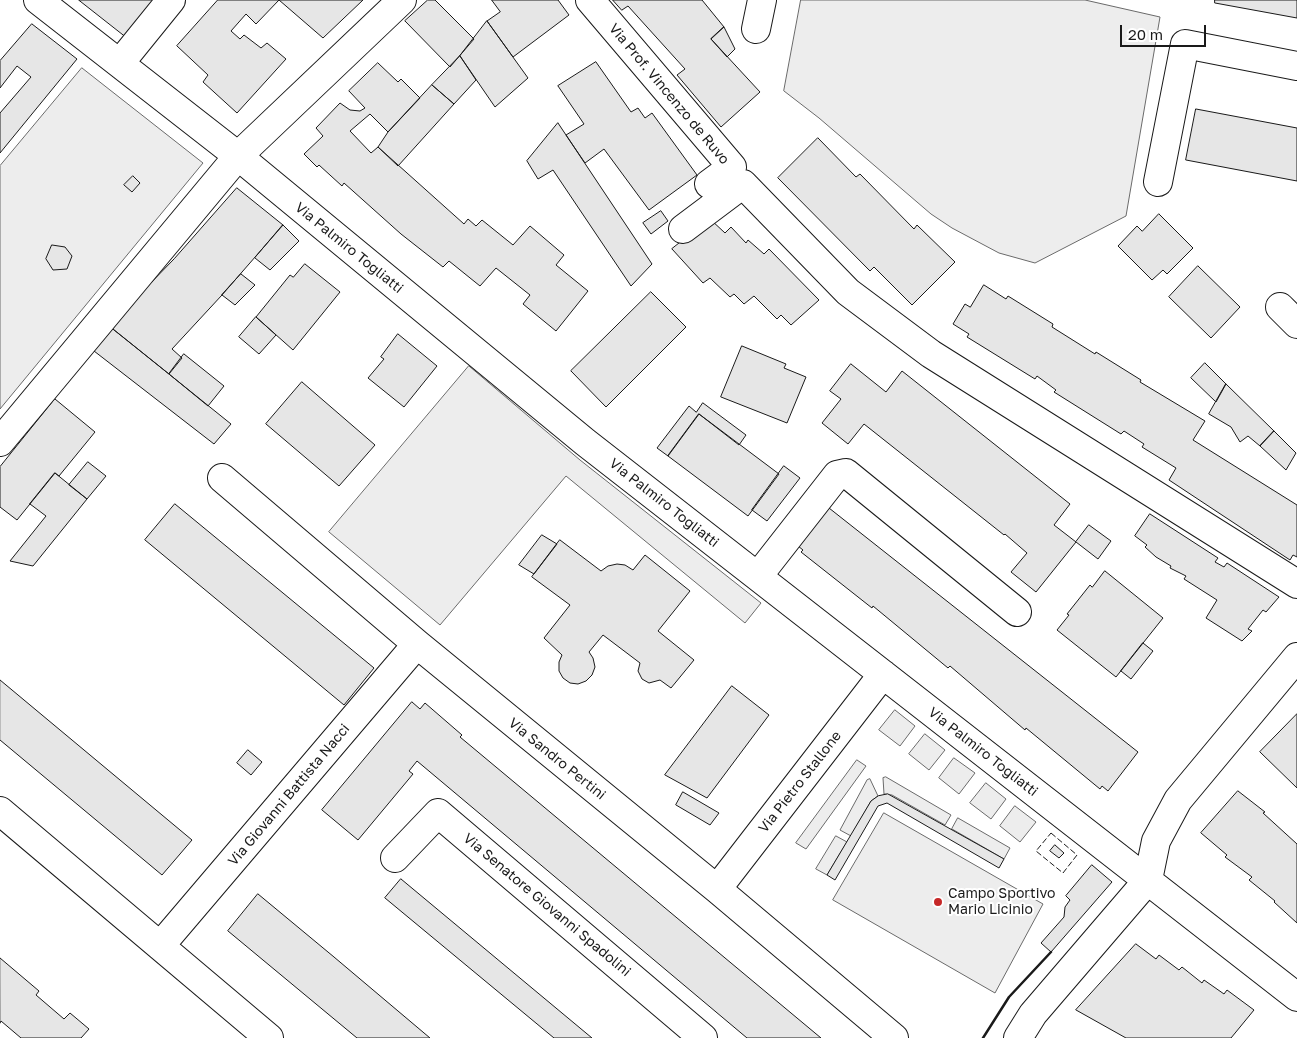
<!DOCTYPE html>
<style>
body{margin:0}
#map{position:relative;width:1297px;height:1038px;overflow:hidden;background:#fff;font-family:"Golos Text",sans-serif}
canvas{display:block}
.scale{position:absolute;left:1120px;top:25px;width:86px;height:22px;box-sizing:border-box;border:2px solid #1a1a1a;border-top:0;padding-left:6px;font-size:15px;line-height:18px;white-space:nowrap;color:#1a1a1a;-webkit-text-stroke:4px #fff;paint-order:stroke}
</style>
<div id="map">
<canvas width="1297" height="1038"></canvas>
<div class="scale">20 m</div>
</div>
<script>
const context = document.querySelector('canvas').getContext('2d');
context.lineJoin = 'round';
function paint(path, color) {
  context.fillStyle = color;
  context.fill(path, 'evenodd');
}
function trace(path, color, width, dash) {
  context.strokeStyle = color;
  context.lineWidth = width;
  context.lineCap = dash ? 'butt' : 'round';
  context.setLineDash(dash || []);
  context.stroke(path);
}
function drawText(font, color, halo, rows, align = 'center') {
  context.font = font + ' "Golos Text",sans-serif';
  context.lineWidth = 4;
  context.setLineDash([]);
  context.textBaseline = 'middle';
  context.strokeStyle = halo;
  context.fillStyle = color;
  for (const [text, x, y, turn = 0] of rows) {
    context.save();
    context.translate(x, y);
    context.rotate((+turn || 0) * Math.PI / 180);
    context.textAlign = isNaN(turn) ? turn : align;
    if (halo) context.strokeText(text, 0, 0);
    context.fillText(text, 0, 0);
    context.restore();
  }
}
const built = new Path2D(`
 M801 0H1085L1160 17 1126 216 1035 263 999 253 952 228 931 214 819 118 784 91Z
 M82 68 203 163 0 409V166Z
 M469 366 580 460 761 603 745 623 566 476 440 625 329 532Z
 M895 710 915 726 900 746 879 730Z
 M925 734 945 750 929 770 909 754Z
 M954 758 975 773 959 794 939 778Z
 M857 760 866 766 806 849 796 843Z
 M886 777 951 815 945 825 892 795 884 794 883 778Z
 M870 779 878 796 871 801 851 836 840 830 867 780Z
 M986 783 1006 799 991 819 970 803Z
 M1015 806 1036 822 1020 842 1000 826Z
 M884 813 1043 904 995 993 833 900Z
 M958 818 1010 848 1004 859 952 829Z
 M836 836 847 842 827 875 816 869Z`);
paint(built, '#ededed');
trace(built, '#6a6a6a', 1);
const building = new Path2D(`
 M79 0H153L125 36Z
 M218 0H363L323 38 279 0 256 24 246 14 231 31 240 39 244 35 261 48 267 43 286 59 237 113 203 82 208 75 177 46Z
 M428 0H435L474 39 450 67 405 21Z
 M492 0H558L569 15 513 57 487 21 500 12Z
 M613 0H702L724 27 711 39 760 92 721 127 677 75 685 69 628 6 622 10Z
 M1215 0H1297V18L1215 3Z
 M487 21 528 78 495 107 460 56Z
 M32 24 77 59 0 153V113L31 77 17 66 0 88V61Z
 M724 27 735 49 727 57 711 39Z
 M460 56 476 80 454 104 432 85Z
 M596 62 631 112 638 108 645 118 652 113 697 175 649 210 604 149 585 163 566 135 584 124 558 86Z
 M378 63 398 82 401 79 420 98 388 132 370 114 350 131 371 153 378 147 464 224 468 219 476 226 482 220 513 245 530 226 564 255 556 265 588 291 556 331 523 304 530 295 496 268 480 286 449 261 443 267 401 234 344 183 342 186 319 165 317 167 304 154 323 136 316 128 340 103 350 110 360 111 365 108 349 91Z
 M432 85 454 104 398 166 378 147 388 132Z
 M1196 109 1297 128V181L1186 160Z
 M558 123 652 264 631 286 553 170 538 179 527 161Z
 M818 138 856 177 860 174 914 229 917 225 955 262 912 305 874 267 870 271 778 178Z
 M133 176 140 183 132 192 124 185Z
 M237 188 283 225 222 295 172 349 182 358 169 374 109 326 174 259Z
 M661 211 668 221 651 234 643 223Z
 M1159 214 1193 248 1167 274 1163 270 1152 280 1118 246 1137 226 1142 231Z
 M710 219 725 233 731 227 746 243 748 240 764 254 769 249 819 300 791 325 781 315 777 319 754 296 744 304 734 294 730 297 710 278 703 283 672 249Z
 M283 225 299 241 270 270 255 258Z
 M52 245 65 247 72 256 67 269 53 270 46 259Z
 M305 264 340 292 293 350 256 317 290 275 293 277Z
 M1198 266 1240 307 1211 338 1169 297Z
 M241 274 255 285 235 305 222 295Z
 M984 285 1006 299 1008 296 1053 324 1052 327 1095 354 1096 352 1141 380 1140 382 1205 421 1193 440 1297 505V557L1293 555 1290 560 1169 480 1176 468 1142 447 1144 444 1124 431 1121 434 1054 392 1056 390 1037 376 1035 379 967 337 969 334 953 324 965 304 970 307Z
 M651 292 686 327 606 407 571 371Z
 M256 317 276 335 259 354 239 337Z
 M113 329 231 424 214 444 94 351Z
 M398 334 437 366 404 407 368 378 384 359 381 357Z
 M742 346 786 364 784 368 806 377 787 423 721 397Z
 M184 354 224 386 208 406 169 374Z
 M1205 363 1226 384 1216 402 1191 378Z
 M851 364 886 392 902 371 1070 504 1054 525 1076 542 1036 592 1011 572 1027 553 1005 534 1004 535 864 424 848 444 822 423 841 399 830 391Z
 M302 382 375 445 339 486 266 424Z
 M1226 384 1274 431 1260 446 1248 436 1240 442 1231 427 1209 414Z
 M55 399 95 432 59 476 55 473 17 520 0 507V467Z
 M703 403 746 435 739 445 699 414 668 456 657 448 689 406 696 412Z
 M699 414 779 474 748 516 668 456Z
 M1274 431 1296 453 1286 470 1260 446Z
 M88 462 106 476 87 499 69 485Z
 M784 466 800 478 767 521 752 510Z
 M55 473 87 499 33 566 10 561 46 516 30 504Z
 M175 504 374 668 344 705 145 540Z
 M829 508 1138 752 1108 791 1102 786 1100 789 1026 728 1025 730 950 666 948 668 873 606 872 608 801 552 803 550 798 546Z
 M1150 514 1218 558 1215 562 1224 567 1227 563 1279 597 1266 612 1263 610 1248 629 1252 631 1242 641 1206 618 1217 600 1184 579 1186 576 1170 568 1171 566 1156 557 1145 547 1147 545 1135 536Z
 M1089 525 1111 541 1098 559 1076 542Z
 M542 535 557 544 534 574 519 565Z
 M560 540 601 571 608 566 617 564 625 565 633 570 645 555 690 591 658 631 694 660 671 688 660 680 649 683 642 679 638 671 640 663 603 635 589 652 593 658 595 667 592 675 586 681 578 684 570 683 563 678 559 671V662L562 655 544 638 570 605 532 577Z
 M1105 571 1163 618 1116 677 1057 630 1069 615 1067 614 1090 585 1092 587Z
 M1143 643 1153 651 1131 679 1121 671Z
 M0 680 192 840 162 875 0 740Z
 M732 686 769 715 707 798 665 775Z
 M412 702 420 709 425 703 462 735 460 737 821 1038H747L417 761 409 771 413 774 358 840 322 810Z
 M1297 714V788L1260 752Z
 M248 750 262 762 251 775 237 763Z
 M1238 791 1265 812 1263 813 1297 844V923L1274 902 1275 901 1249 880 1252 877 1225 857 1227 855 1201 833Z
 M683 792 719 813 710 825 676 805Z
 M888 794 1004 859 999 868 887 803 878 806 835 880 827 875 871 801 878 796Z
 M1055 845 1064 853 1059 858 1050 851Z
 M1092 865 1112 882 1051 952 1041 943 1064 917 1065 907 1070 900 1066 896Z
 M401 879 592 1038H554L385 898Z
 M258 894 334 957 430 1038H357L228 931Z
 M1136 944 1156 959 1159 955 1179 970 1182 967 1202 983 1204 980 1224 994 1227 990 1254 1010 1231 1038H1126L1076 1010Z
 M0 958 39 991 36 995 64 1019 70 1013 89 1029 81 1038H21L1 1021 0 1023Z`);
paint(building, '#e6e6e6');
trace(building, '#1a1a1a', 1);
const minor = new Path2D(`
 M38 0 238 156 585 442 1297 997
 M590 0 732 167 709 184
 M756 29 762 0
 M120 63 171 0
 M1158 182 1185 44 1297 66
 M683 229 743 184 848 292 931 354 1297 584
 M1280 307 1297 324
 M0 442 238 156 402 0
 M222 478 417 644 717 889 894 1038
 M758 576 837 475 846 473 1017 612
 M0 811 269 1038
 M395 858 438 813 703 1038
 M717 889 883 674
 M160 946 417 644
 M1018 1038 1033 1014 1148 880 1156 841 1178 800 1297 657`);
trace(minor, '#1a1a1a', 30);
trace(minor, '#fff', 28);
trace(new Path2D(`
 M1051 833 1077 855 1063 873 1036 851Z`), '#1a1a1a', 1, [6, 2.5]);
trace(new Path2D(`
 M983 1038 1009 997 1051 952`), '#1a1a1a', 2.5);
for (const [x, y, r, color] of [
 [938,902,5,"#c62828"]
]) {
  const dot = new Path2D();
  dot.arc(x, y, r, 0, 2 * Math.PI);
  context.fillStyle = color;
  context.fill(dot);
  trace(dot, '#fff', 2);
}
drawText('14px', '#1a1a1a', '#fff', [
 ["Via Prof. Vincenzo de Ruvo",669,94,50],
 ["Via Palmiro Togliatti",349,248,39],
 ["Via Palmiro Togliatti",664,503,38],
 ["Via Palmiro Togliatti",983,752,38],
 ["Via Sandro Pertini",557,759,39],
 ["Via Pietro Stallone",800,782,-52],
 ["Via Giovanni Battista Nacci",289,795,-50],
 ["Via Senatore Giovanni Spadolini",547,905,40]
]);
drawText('14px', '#1a1a1a', '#fff', [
 ["Campo Sportivo",948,894],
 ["Mario Licinio",948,910]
], 'left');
</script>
